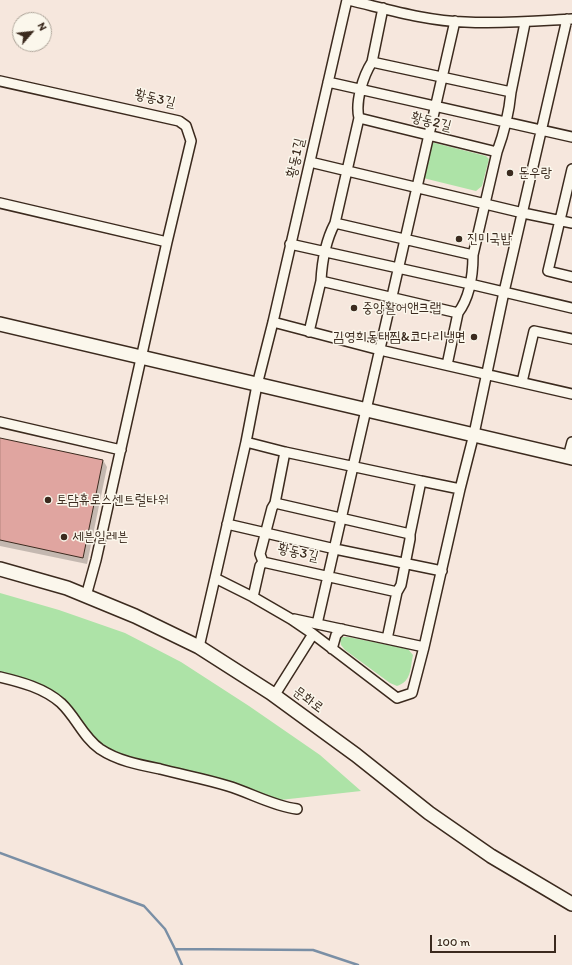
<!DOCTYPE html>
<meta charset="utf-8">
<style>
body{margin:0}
#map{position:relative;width:572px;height:965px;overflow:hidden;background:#f6e7dd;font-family:Itim,sans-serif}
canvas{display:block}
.north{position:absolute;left:12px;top:12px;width:40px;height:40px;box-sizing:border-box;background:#fbf7ec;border:1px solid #aea59a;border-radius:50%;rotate:62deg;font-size:11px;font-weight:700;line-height:16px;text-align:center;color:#3b2a1e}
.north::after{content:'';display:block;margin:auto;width:14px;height:18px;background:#3b2a1e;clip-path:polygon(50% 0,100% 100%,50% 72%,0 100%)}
.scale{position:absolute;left:430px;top:935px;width:126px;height:18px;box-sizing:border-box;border:2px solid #3b2a1e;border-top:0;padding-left:5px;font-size:12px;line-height:14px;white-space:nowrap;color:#3b2a1e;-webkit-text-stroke:3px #fbf7ec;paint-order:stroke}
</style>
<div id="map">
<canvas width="572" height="965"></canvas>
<div class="north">N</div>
<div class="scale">100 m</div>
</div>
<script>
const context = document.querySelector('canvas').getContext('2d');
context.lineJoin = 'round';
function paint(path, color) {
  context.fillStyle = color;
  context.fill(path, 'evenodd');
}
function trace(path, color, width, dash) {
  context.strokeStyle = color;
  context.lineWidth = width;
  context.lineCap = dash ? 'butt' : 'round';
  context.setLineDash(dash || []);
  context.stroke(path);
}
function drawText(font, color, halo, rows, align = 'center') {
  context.font = font + ' Itim,"Poor Story",sans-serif';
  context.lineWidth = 3;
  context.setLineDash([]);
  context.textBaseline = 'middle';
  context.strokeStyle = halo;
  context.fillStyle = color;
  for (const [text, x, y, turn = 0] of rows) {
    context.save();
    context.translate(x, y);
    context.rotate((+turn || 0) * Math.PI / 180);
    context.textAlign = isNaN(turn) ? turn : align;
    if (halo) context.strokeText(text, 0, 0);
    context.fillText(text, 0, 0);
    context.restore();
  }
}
paint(new Path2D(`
 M423 140 486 156 489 159 482 186 476 191 415 176Z
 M0 593 59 610 125 633 181 662 249 706 320 755 361 791 280 800 179 769 125 755 103 746 85 728 63 698 45 686 0 673Z
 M342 637H348L408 649 413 655C410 668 412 681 397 686L390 683 345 650 341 645 340 640Z`), '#ade3a7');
paint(new Path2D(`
 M0 439 103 460 107 467 87 564 0 546Z`), '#0003');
trace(new Path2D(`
 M0 853 144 906 165 929 175 949 313 950 358 965
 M175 949 182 965`), '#7a8fa5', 2.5);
const building = new Path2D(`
 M0 438 103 460 83 558 0 540Z`);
paint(building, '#e0a5a0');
trace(building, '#3b2a1e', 1);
const street = new Path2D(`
 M348 0C387 9 426 21 465 22 502 24 536 21 572 19
 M383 8 372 62 511 92 525 23
 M0 81 179 121 186 126 191 141 167 242 96 560 86 596
 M328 82 572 137
 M359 118 497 152 473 255 335 223Z
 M359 118C355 102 363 76 372 62
 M497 152C504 133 509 113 511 92
 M310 162 523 213 572 223
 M572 169 548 271 572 277
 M0 203 167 242
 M290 244 470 284 572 308
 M321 281C322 261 326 240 335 223
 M458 313C470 297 473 274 473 255
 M273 322 380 350 572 394
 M309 332 321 281 458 313 447 365
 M522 382 534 331 572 339
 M0 422 121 450
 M246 442 215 578 253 597 260 566 263 562 397 592 387 639 294 619
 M568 457 572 442
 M421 481 460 489
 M275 503 410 534 421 481 285 452 246 442 257 385 273 322 347 0
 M227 524 335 549 442 571
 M263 562 260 554 272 508 275 503 285 452
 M397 592 401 585 410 539V534
 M253 597 291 619 313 634 397 698 412 693 424 647 460 489 474 434 504 292 567 19
 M317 624 455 21
 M387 639 424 647
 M199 647 215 578
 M332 649 336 635 342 629
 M0 677C21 682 44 688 61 703 76 717 83 737 100 749 118 761 140 765 160 769 183 775 206 779 228 786 251 793 273 806 297 809
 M274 696 313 634`);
const secondary = new Path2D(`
 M0 324 572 458
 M0 569 67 588 135 616 199 647 271 693 356 755 429 813 491 856 572 904`);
trace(street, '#3b2a1e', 12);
trace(secondary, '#3b2a1e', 16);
trace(street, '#fbf7ec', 9);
trace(secondary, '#fbf7ec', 13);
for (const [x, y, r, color] of [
 [510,173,4,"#3b2a1e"],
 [459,239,4,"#3b2a1e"],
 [354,308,4,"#3b2a1e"],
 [474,337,4,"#3b2a1e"],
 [48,500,4,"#3b2a1e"],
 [64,537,4,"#3b2a1e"]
]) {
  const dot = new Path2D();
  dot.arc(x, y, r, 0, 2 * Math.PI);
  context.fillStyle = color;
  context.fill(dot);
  trace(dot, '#fbf7ec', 1.5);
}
drawText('14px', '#3b2a1e', '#fbf7ec', [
 ["황동3길",155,99,13],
 ["황동2길",431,122,14],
 ["황동1길",296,158,-77],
 ["황동3길",298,553,13],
 ["문화로",308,700,36]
]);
drawText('14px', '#3b2a1e', '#fbf7ec', [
 ["돈우랑",518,173],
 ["진미국밥",467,239],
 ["중앙활어앤크랩",362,308],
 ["김영희동태찜&코다리냉면",466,337,"right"],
 ["토담휴로스센트럴타워",56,500],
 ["세븐일레븐",72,537]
], 'left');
</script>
